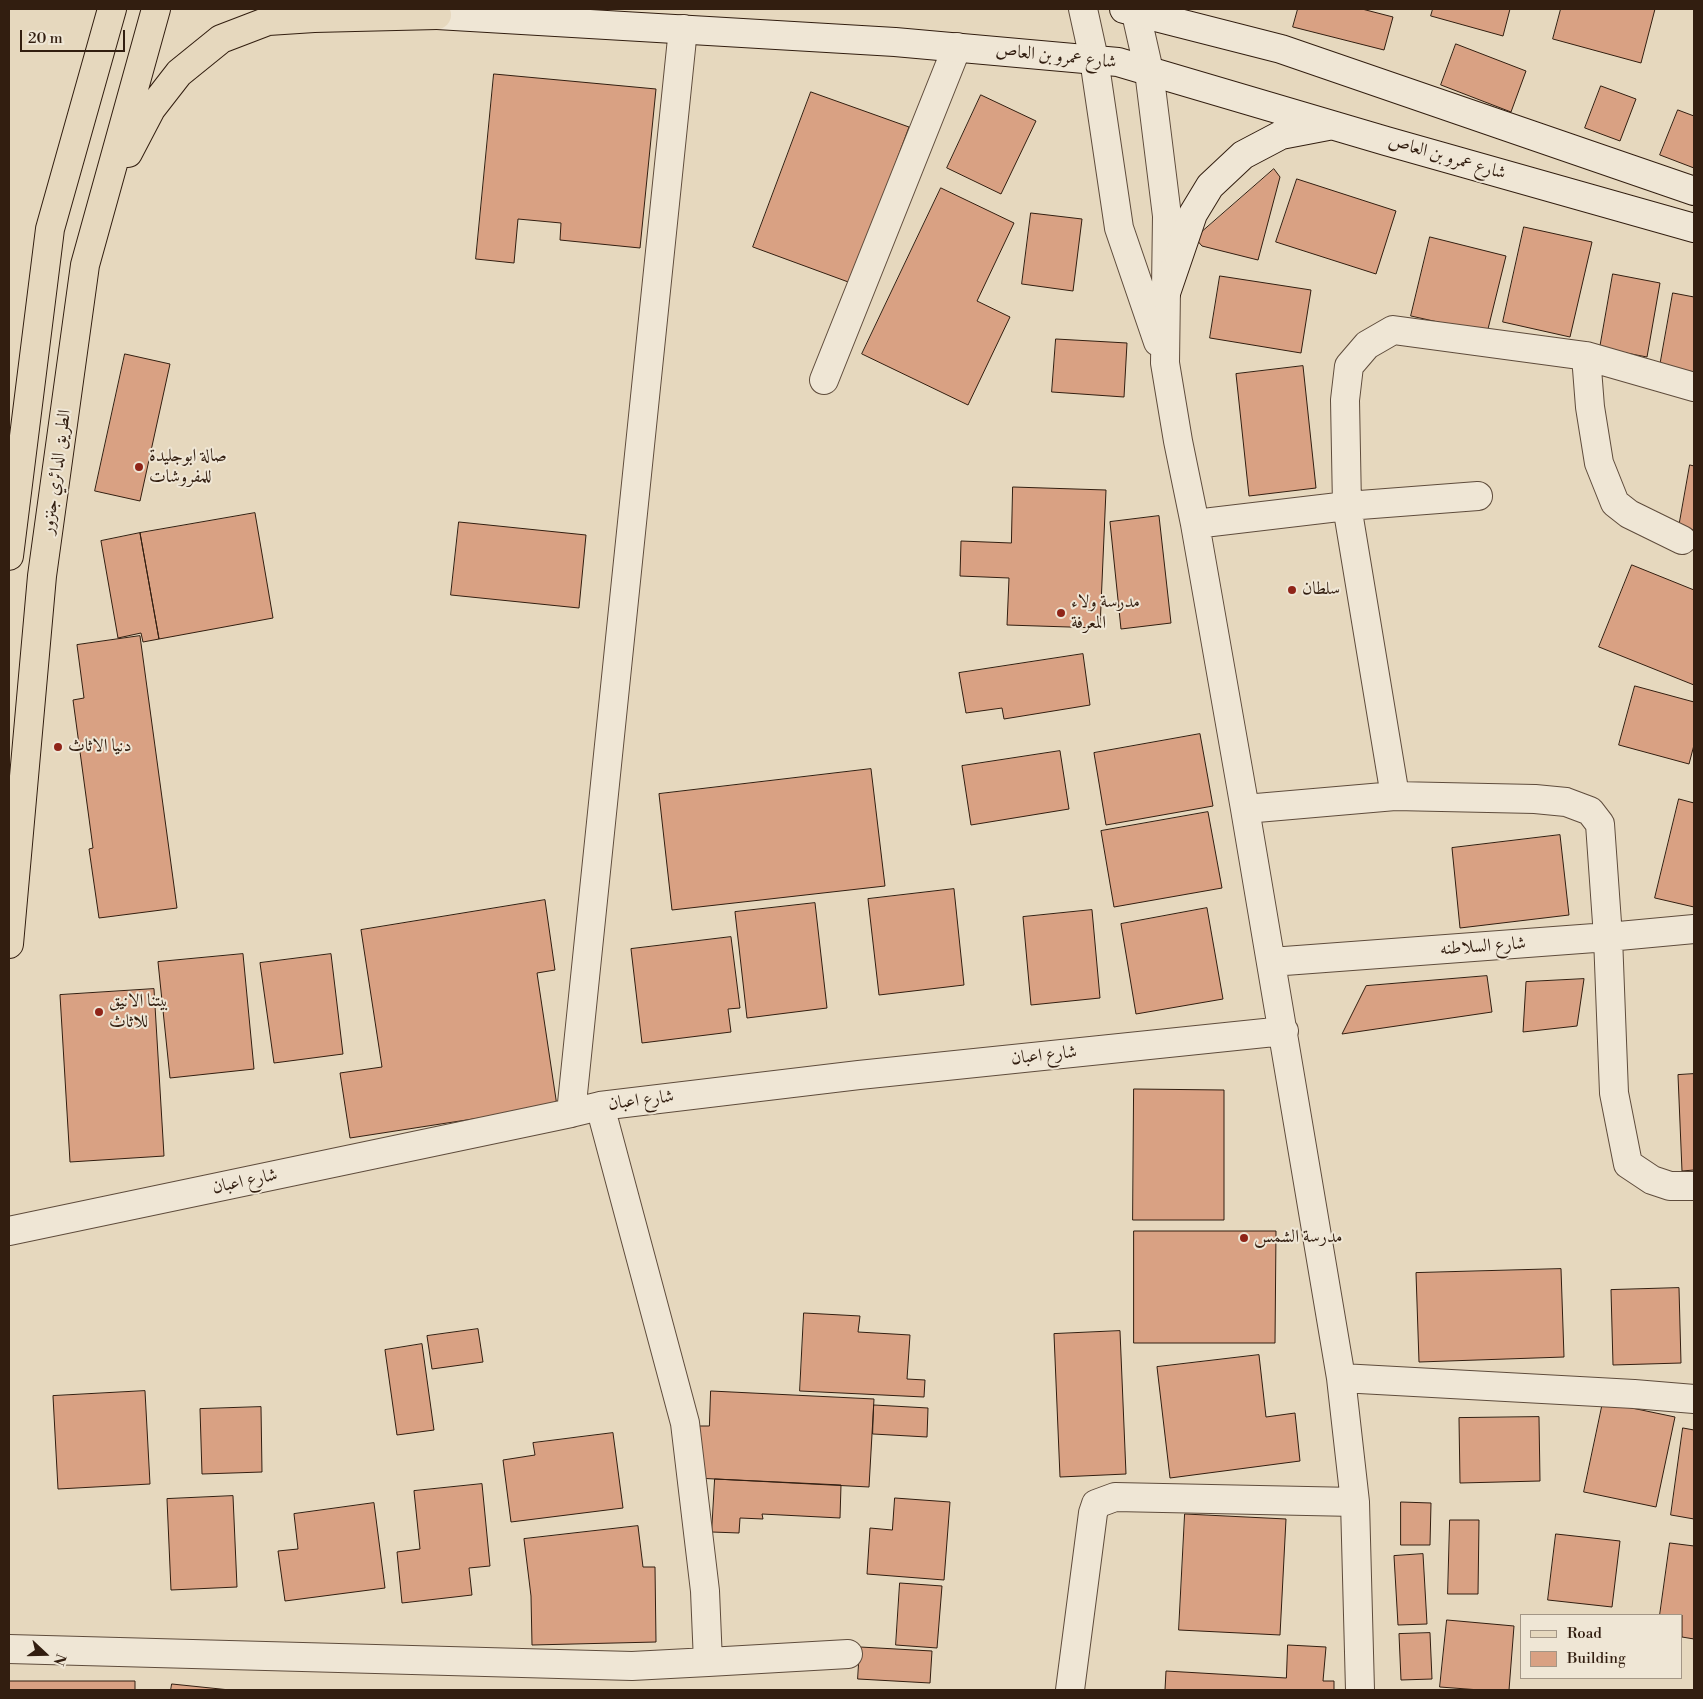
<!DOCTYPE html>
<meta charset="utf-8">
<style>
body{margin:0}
#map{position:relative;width:1703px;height:1699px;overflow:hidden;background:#e6d8be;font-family:"Libre Bodoni",serif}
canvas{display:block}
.frame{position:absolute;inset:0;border:10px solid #321e10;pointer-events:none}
.legend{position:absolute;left:1520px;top:1614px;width:162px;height:65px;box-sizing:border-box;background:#efe6d5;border:1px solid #a39686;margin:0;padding:6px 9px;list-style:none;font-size:15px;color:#321e10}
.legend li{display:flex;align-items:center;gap:10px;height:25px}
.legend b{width:25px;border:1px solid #a39686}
.north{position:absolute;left:20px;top:1629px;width:50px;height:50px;-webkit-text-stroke:4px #efe6d5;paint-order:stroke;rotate:111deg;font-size:14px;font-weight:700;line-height:20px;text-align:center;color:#321e10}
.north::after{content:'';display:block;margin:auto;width:18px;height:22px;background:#321e10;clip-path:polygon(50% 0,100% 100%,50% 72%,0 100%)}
.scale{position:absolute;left:20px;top:30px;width:105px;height:22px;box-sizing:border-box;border:2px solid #321e10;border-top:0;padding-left:6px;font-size:15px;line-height:18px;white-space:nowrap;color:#321e10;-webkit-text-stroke:4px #efe6d5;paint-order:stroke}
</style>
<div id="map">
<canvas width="1703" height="1699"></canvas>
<div class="frame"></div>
<ul class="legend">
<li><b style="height:6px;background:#e6d8be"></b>Road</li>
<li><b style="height:14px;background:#d9a183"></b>Building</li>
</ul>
<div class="north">N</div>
<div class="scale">20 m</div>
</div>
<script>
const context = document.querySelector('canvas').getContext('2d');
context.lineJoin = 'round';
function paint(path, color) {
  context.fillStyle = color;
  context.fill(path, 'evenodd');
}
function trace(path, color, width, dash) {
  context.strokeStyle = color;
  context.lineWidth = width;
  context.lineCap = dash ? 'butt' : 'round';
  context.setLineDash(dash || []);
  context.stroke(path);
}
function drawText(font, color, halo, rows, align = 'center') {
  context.font = font + ' "Libre Bodoni",Amiri,serif';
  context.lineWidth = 4;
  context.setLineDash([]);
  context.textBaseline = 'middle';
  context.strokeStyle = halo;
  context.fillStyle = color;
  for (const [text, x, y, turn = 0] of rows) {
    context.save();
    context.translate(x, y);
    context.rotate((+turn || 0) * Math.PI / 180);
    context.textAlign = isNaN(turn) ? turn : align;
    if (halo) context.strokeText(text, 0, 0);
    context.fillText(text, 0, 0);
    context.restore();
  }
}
const building = new Path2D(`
 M1298 9H1362L1393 17 1384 50 1293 27Z
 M1433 9H1510L1503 36 1431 16Z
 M1561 9H1655L1641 63 1553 39Z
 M1456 44 1526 71 1511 112 1441 85Z
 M494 74 656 89 640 248 560 240 561 223 518 219 514 263 476 259Z
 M1601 86 1636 99 1620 141 1585 128Z
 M811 92 909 127 851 283 753 247Z
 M981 95 1036 121 1001 194 947 168Z
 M1678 110 1694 116V168L1660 155Z
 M1274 169 1280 177 1258 260 1202 246 1195 238Z
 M1297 179 1396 211 1376 274 1276 242Z
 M941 188 1014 223 977 301 1010 317 968 405 862 354Z
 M1031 213 1082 219 1073 291 1022 284Z
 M1524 227 1592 242 1570 337 1503 322Z
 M1430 237 1506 256 1487 333 1411 316Z
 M1613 274 1660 283 1647 357 1600 348Z
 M1220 276 1311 290 1301 353 1210 338Z
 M1673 293 1694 297V372L1660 366Z
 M1056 339 1127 343 1124 397 1052 392Z
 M125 354 170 364 140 501 95 491Z
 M1303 366 1316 488 1249 496 1236 374Z
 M1690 465 1694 466V530L1679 527Z
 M1013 487 1106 490 1100 628 1007 625 1009 578 960 576 961 541 1011 543Z
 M255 513 273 618 159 639 140 533Z
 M1159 516 1171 623 1121 629 1110 522Z
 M459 522 586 535 579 608 451 595Z
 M140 533 159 639 143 642 141 633 118 638 101 541Z
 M1632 565 1694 590V685L1599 647Z
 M140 636 177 908 99 918 89 849 93 848 73 700 84 698 77 645Z
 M1083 654 1090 705 1004 719 1002 708 966 713 959 673Z
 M1635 686 1694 702V745L1689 764 1619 745Z
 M1200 734 1213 806 1106 825 1094 753Z
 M1060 751 1069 809 971 825 962 766Z
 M871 769 885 886 672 910 659 794Z
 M1679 799 1694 803V907L1655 898Z
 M1208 812 1222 888 1114 907 1101 831Z
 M1560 835 1569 915 1460 928 1452 848Z
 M954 889 964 985 879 995 868 899Z
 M545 900 555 970 537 973 557 1106 350 1138 340 1073 382 1067 361 930Z
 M815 903 827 1008 747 1018 735 912Z
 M1207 908 1223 999 1136 1014 1121 924Z
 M1092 910 1100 998 1031 1005 1023 917Z
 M731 937 740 1008 728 1009 731 1032 642 1043 631 949Z
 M243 954 254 1069 170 1078 158 962Z
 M331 954 343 1054 274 1063 260 963Z
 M1487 976 1492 1012 1342 1034 1366 986Z
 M1584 979 1577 1026 1523 1032 1526 982Z
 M154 989 164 1156 70 1162 60 995Z
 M1694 1074V1170L1682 1171 1678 1075Z
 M1134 1089 1224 1090V1220H1133Z
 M1134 1231H1276L1275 1343H1134Z
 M1561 1269 1564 1357 1419 1362 1416 1273Z
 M1679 1288 1681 1363 1613 1365 1611 1290Z
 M804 1313 860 1316 858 1332 910 1335 907 1379 925 1380 924 1397 800 1391Z
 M478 1329 483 1362 432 1369 427 1336Z
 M1120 1331 1126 1474 1060 1477 1054 1334Z
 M422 1344 434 1430 397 1435 385 1350Z
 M1259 1355 1266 1417 1295 1413 1300 1461 1170 1478 1157 1367Z
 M145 1391 150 1484 58 1489 53 1396Z
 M711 1391 874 1399 869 1487 696 1478 699 1426H709Z
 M1603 1402 1675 1417 1656 1507 1584 1492Z
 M874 1405 928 1408 927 1437 873 1434Z
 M261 1407 262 1472 202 1474 200 1409Z
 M1539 1417 1540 1481 1460 1483 1459 1418Z
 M1683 1428 1694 1430V1519L1671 1515Z
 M613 1433 623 1508 511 1522 503 1460 535 1455 533 1443Z
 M715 1479 841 1485 840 1518 762 1514 763 1519 740 1518 739 1533 712 1532Z
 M482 1484 490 1566 469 1568 472 1595 402 1603 397 1552 420 1549 414 1491Z
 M233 1496 237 1587 171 1590 167 1499Z
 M895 1498 950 1502 944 1580 867 1574 870 1528 892 1530Z
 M1401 1502 1431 1503 1430 1545H1401Z
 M374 1503 385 1588 285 1601 278 1551 298 1549 294 1514Z
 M1185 1514 1286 1519 1280 1635 1179 1630Z
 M1450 1520H1479L1478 1594H1448Z
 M638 1526 643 1567H655L656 1642 532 1645 531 1596 524 1539Z
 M1556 1534 1620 1541 1612 1607 1548 1600Z
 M1670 1543 1694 1546V1639L1682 1637V1615H1660Z
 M1423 1554 1427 1624 1398 1625 1394 1556Z
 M900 1583 942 1586 937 1648 896 1645Z
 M1447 1620 1514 1626 1509 1690H1480L1440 1687Z
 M1430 1633 1432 1679 1401 1680 1399 1634Z
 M1288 1645 1326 1647 1323 1681H1334V1690H1165L1166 1671 1286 1678Z
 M860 1647 932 1651 930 1683 858 1679Z
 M9 1681H135V1690H9Z
 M172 1684 230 1690H171Z`);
paint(building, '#d9a183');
trace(building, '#321e10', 1);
const street = new Path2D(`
 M1083 9 1094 59 1119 228 1158 342
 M1135 9 1149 71 1167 216 1165 363 1178 441 1195 524 1245 809 1341 1378 1355 1502 1360 1690
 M1586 356 1590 407 1599 463 1615 503 1629 514 1682 540
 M824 380 957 47
 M1195 524 1347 506 1478 496
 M1395 796 1347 506 1345 400 1349 366 1367 345 1393 330 1586 356 1694 387
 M1245 809 1395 796 1535 799 1566 802 1590 811 1600 824 1608 937 1614 1093 1628 1164 1652 1180 1670 1186H1694
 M1271 962 1608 937 1694 929
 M571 1113 683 29
 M9 1231 571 1113 600 1106 859 1075 1284 1031
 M1341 1378 1634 1394 1694 1399
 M9 1649 632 1666 708 1662 705 1591 685 1423 600 1106
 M708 1662 848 1654
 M1070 1690 1093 1513 1096 1504 1115 1497 1355 1502`);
const secondary = new Path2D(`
 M1124 9 1281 49 1694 191
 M413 11 437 15 895 42 1118 62 1386 141 1694 228
 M1165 296 1193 214 1210 186 1243 155 1281 135 1328 126`);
const primary = new Path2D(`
 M128 153 151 109 179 73 221 39 268 21 314 18 437 15
 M9 556 50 229 112 9
 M9 944 42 576 85 265 156 9`);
trace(street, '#5f4c3c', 30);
trace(secondary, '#321e10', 30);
trace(primary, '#321e10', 30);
trace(street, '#efe6d5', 28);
trace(secondary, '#efe6d5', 28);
trace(primary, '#e6d8be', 28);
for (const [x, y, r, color] of [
 [139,467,5,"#8f2418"],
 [1292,590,5,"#8f2418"],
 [1061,613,5,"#8f2418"],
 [58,747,5,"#8f2418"],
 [99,1012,5,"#8f2418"],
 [1244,1238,5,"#8f2418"]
]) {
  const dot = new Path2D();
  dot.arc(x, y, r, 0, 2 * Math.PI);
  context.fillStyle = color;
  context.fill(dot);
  trace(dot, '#efe6d5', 2);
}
drawText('18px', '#321e10', '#efe6d5', [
 ["شارع عمرو بن العاص",1056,57,6],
 ["شارع عمرو بن العاص",1447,158,16],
 ["الطريق الدائري جنزور",57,472,-82],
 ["شارع السلاطنه",1483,947,-4],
 ["شارع اعبان",1044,1056,-6],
 ["شارع اعبان",641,1101,-7],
 ["شارع اعبان",245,1182,-12]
]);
drawText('18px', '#321e10', '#efe6d5', [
 ["صالة ابوجليدة",149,457],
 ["للمفروشات",149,478],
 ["سلطان",1302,590],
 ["مدرسة ولاء",1071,603],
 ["المعرفة",1071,624],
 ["دنيا الاثاث",68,747],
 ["بيتنا الانيق",109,1002],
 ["للاثاث",109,1023],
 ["مدرسة الشمس",1254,1238]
], 'left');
</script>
